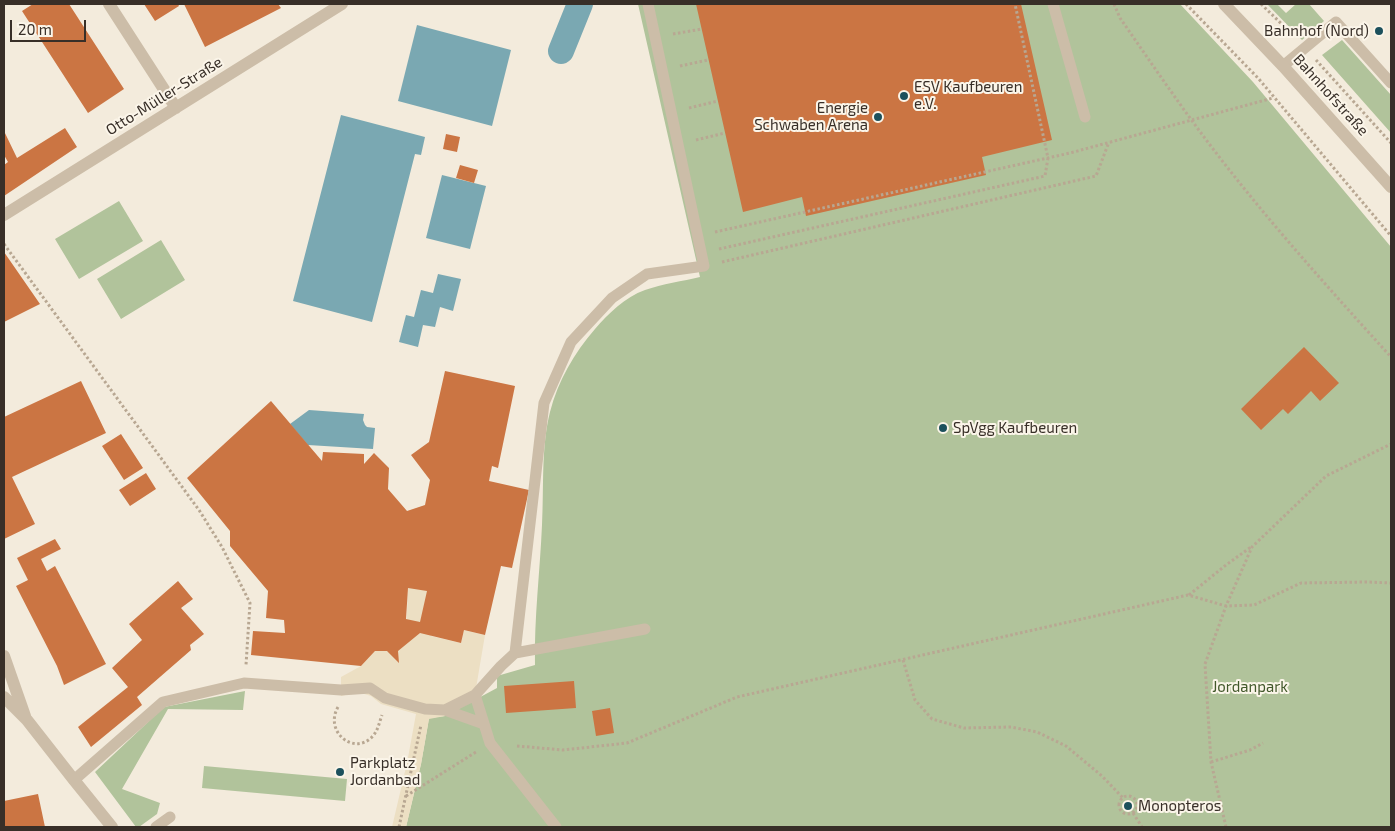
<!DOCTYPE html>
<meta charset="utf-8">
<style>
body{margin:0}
#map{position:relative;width:1395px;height:831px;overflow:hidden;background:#f3ebdc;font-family:"Exo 2",sans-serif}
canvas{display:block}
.frame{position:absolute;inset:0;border:5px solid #382f28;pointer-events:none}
.scale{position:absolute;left:10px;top:20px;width:76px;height:22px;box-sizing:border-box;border:2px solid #382f28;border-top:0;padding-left:6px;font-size:15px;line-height:18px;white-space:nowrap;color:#382f28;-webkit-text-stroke:4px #fbf5e9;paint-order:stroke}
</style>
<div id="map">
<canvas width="1395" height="831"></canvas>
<div class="frame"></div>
<div class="scale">20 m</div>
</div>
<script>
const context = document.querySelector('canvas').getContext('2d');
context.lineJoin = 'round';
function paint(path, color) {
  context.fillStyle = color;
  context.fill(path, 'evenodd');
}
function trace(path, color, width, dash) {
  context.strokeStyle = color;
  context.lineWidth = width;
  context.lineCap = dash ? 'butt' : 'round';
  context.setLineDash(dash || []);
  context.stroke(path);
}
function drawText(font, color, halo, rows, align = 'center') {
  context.font = font + ' "Exo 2",sans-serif';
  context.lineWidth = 4;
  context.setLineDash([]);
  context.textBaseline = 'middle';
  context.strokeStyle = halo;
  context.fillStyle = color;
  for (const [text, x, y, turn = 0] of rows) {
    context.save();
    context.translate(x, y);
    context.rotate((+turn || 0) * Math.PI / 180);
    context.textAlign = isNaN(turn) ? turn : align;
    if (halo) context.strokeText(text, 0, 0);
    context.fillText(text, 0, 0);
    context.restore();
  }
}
paint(new Path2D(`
 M638 4H1180L1253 82 1391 247V827H406L421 764 429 718 445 716 497 688V676L535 665C534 618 540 572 542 525 544 489 541 447 550 412 558 381 574 353 595 329 608 314 625 297 645 290 662 284 683 281 700 277Z
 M1267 4H1277L1286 13 1296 4H1309L1324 21 1302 40Z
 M1342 40 1391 95V133L1322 55Z
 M119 201 143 241 79 279 55 239Z
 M161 240 185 280 121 319 97 279Z
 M245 691 243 710 168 709 122 789 160 803 157 814 139 827H136L95 772 164 707Z
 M204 766 347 779 345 801 202 788Z`), '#b1c39b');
paint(new Path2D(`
 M443 585 431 636 461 643 464 630 485 635 474 700 445 716 429 719 421 764 406 827H392L407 763 416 714 381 704 371 696 361 693 350 694 341 696V677L361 666 375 651 406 636 408 588Z`), '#ecdfc3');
paint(new Path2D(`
 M417 25 511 50 492 126 398 101Z
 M341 115 425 137 421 155 415 154 372 322 293 301Z
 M442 175 486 186 470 249 426 238Z
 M438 274 461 279 453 311 440 307 435 327 423 325 418 347 399 342 406 315 414 317 421 290 433 293Z
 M309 410 364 414 363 420 365 425 367 427 375 428 373 449 308 445 290 424Z`), '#7aa8b2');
trace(new Path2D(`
 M561 51 580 4`), '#7aa8b2', 26);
paint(new Path2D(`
 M33 4H69L124 89 88 113 22 11Z
 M144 4H178L179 6 155 21Z
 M184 4H278L281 8 205 47Z
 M696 4H1021L1052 140 982 157 986 175 806 216 802 197 743 212Z
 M65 128 77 147 4 196V165L8 162 4 155V131L17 158Z
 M446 134 460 137 457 152 443 149Z
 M460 165 478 170 474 183 456 178Z
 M4 252 40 304 4 322Z
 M1304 347 1339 383 1320 401 1311 391 1288 414 1283 409 1261 430 1241 409Z
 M445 371 515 386 498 468 492 466 489 481 529 490 512 568 501 566 485 635 464 630 461 643 420 633 398 651 399 663 387 651H375L361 666 251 655 253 631 285 633 284 620 266 618 268 591 230 546V531L187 478 271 401 322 461 323 452 364 454V464L374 453 389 468 388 489 407 511 425 505 430 480 411 455 429 442ZM408 588 427 591 420 622 406 619Z
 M81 381 106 433 12 477 35 524 4 539V417Z
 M121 434 143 468 124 480 102 446Z
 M146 473 156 489 130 506 119 490Z
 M55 539 61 549 41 559 47 571 55 566 106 664 64 685 57 666 16 586 28 580 17 558Z
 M178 581 193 599 181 608 204 634 190 645 191 650 137 697 142 705 91 747 78 727 128 687 112 668 142 640 129 624Z
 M574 681 576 708 506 713 504 686Z
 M610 708 614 733 596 736 592 711Z
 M38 794 45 827H4V801Z
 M1123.5 805a4.5 4.5 0 1 1 9 0a4.5 4.5 0 1 1-9 0Z`), '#cb7543');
trace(new Path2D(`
 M1114 4 1120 18C1143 51 1166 85 1190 118 1251 202 1321 280 1391 357
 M1186 4 1258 78 1391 236
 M1261 4 1293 35
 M673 34 702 29
 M1316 60 1391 143
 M680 66 708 60
 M689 108 718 101
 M696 140 725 133
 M715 232 1070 153 1273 98
 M4 244 199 510 222 547 250 603 246 665
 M719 249 1045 176 1048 158 1015 4
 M722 262 1096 176 1109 142
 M1189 595 1226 565 1251 547
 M903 660 915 700 932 719 964 728 1011 727 1037 732 1066 746 1102 776 1123 798
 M338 707C324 731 353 756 372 737 378 731 379 723 382 715
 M517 746 563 750 627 743 737 697 1188 595 1226 606 1252 547 1326 476 1391 444
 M383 762 407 763
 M1211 762 1250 750 1263 743
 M1119 805a9 9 0 1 1 18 0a9 9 0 1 1-18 0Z
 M406 796 476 752
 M1133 813 1142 827
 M399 827 421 725
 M1226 827 1211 762 1205 664 1226 606 1254 605 1301 583 1367 582 1391 583`), '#b8a792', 3, [2.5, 2.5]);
trace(new Path2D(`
 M1053 4 1085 117
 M1283 66 1336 22 1391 83
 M515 653 645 629
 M475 695 490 743 556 827
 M445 710 475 695 501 666 515 653 544 403 571 342 612 298 647 274 704 266 648 4
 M74 780 163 702 244 683 341 690 370 688 385 698 425 709 445 710 484 724
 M156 827 170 817`), '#ccbda8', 11);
trace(new Path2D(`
 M109 4 176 108
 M1224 4 1283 66 1391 187
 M4 215 342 4
 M4 656 25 716
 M4 697 27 720 74 780 112 827`), '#ccbda8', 12);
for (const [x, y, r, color] of [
 [1379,31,5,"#1c505c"],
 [904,96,5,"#1c505c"],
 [878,117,5,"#1c505c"],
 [943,428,5,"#1c505c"],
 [340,772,5,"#1c505c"],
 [1128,806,5,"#1c505c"]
]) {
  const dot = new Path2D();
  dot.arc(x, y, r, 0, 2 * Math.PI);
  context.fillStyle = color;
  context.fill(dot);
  trace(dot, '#fbf5e9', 2);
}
drawText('15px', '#382f28', '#fbf5e9', [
 ["Bahnhof (Nord)",1369,31,"right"],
 ["ESV Kaufbeuren",914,87],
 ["e.V.",914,104],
 ["Energie",868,108,"right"],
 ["Schwaben Arena",868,125,"right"],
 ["SpVgg Kaufbeuren",953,428],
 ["Parkplatz",350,763],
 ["Jordanbad",350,780],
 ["Monopteros",1138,806]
], 'left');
drawText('15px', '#382f28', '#fbf5e9', [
 ["Bahnhofstraße",1331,95,48],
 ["Otto-Müller-Straße",164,96,-32]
]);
drawText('15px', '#42582b', '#fbf5e9', [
 ["Jordanpark",1250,687]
]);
</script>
